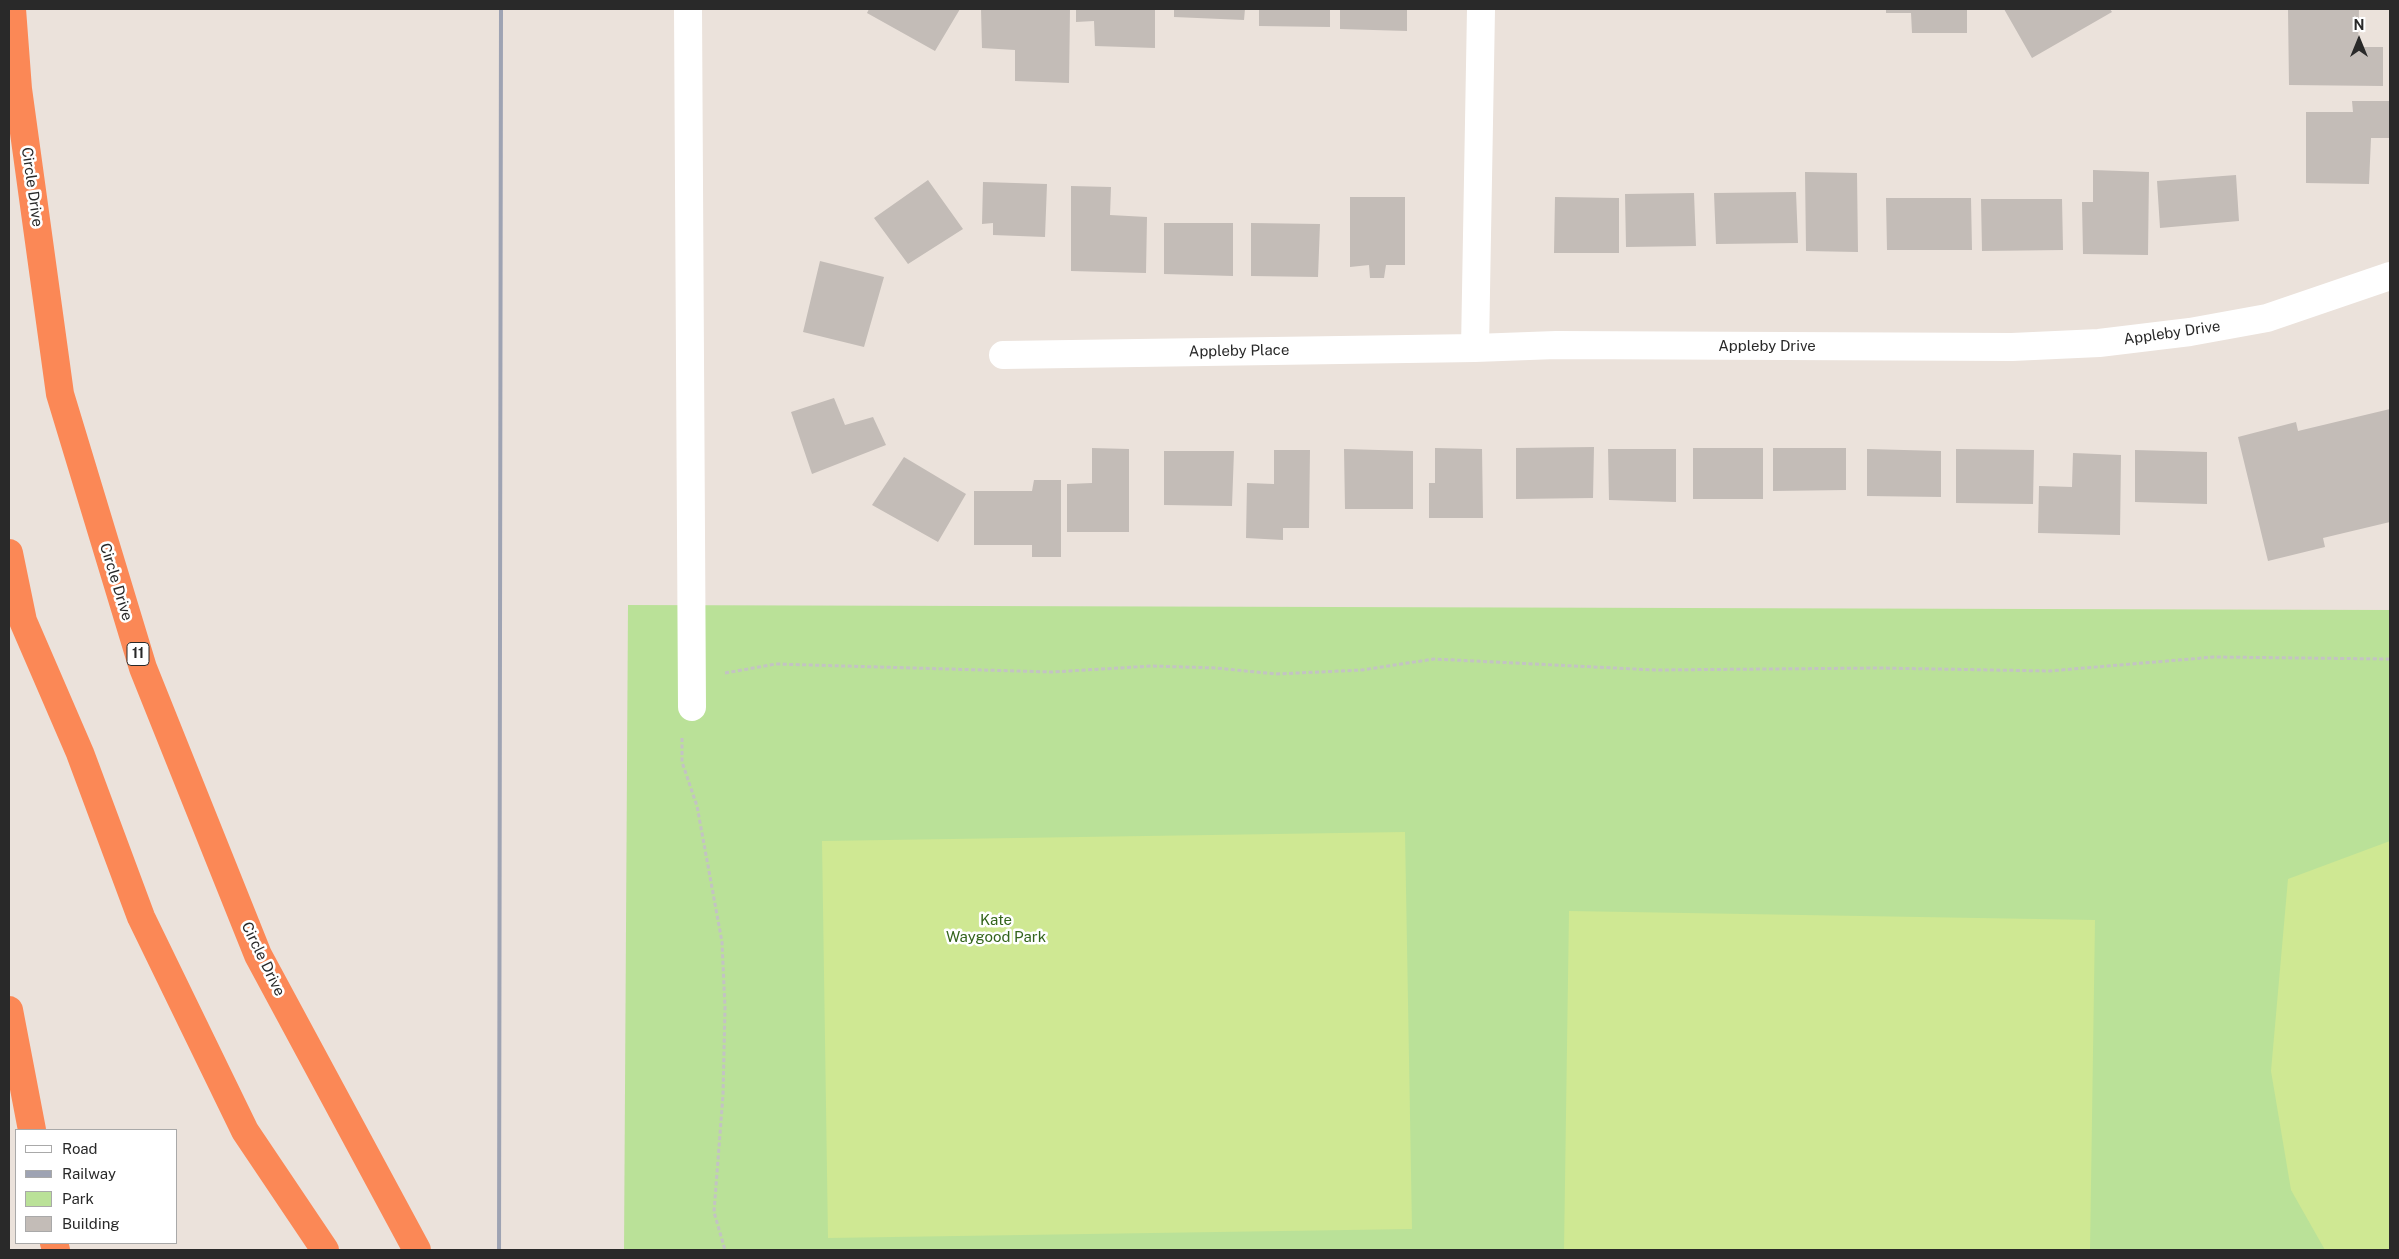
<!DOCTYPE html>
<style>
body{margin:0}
#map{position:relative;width:2399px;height:1259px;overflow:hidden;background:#ebe2db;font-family:"Public Sans",sans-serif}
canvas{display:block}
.frame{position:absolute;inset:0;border:10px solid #292929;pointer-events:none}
.legend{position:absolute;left:15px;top:1129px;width:162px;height:115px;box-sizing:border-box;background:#fff;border:1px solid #a9a9a9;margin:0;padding:6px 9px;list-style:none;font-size:15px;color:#292929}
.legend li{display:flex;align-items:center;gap:10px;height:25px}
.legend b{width:25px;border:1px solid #a9a9a9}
.north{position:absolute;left:2334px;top:15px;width:50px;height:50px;-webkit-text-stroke:4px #fff;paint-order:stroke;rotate:0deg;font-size:14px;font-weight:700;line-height:20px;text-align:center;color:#292929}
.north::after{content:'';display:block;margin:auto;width:18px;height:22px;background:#292929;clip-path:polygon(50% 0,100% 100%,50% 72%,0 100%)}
</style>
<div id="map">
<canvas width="2399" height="1259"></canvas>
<div class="frame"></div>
<ul class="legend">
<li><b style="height:6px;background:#fff"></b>Road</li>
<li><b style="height:6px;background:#9ea3b3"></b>Railway</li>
<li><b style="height:14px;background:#bae198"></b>Park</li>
<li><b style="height:14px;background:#c3bcb7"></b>Building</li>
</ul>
<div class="north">N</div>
</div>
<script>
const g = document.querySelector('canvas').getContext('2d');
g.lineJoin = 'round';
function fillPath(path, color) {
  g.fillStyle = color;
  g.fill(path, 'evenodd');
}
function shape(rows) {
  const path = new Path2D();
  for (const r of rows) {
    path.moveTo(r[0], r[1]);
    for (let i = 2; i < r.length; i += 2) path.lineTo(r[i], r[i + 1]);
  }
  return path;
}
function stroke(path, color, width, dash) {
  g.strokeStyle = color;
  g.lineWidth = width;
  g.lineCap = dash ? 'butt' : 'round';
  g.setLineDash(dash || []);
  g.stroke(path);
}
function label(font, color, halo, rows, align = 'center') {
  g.font = font + ' "Public Sans",sans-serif';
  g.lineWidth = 5;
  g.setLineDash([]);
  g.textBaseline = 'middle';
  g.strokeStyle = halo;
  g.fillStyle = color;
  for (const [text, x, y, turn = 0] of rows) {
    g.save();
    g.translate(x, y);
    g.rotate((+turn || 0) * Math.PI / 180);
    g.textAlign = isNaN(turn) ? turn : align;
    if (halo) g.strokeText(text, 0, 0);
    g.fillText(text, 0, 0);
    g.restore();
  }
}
const green = shape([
 [628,605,2390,610,2390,1250,624,1250]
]);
const pitch = shape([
 [1405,832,1412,1229,828,1238,822,841],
 [2390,841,2390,1250,2325,1250,2291,1190,2271,1071,2288,879],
 [1569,911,2095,920,2090,1250,1564,1250]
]);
const building = shape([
 [869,9,960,9,935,51,867,13],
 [981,9,1070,9,1069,83,1015,81,1015,50,982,48],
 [1076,9,1155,9,1155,48,1095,46,1094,21,1076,22],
 [1174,9,1245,9,1244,20,1174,17],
 [1259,9,1330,9,1330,27,1259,26],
 [1340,9,1407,9,1407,31,1340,29],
 [1886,9,1967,9,1967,33,1912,33,1911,13,1886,13],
 [2004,9,2110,9,2112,12,2032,58],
 [2288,9,2359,9,2358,47,2383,47,2383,86,2289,85],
 [2352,101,2390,101,2390,138,2371,138,2369,184,2306,183,2306,112,2353,112],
 [2093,170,2149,172,2148,255,2083,254,2082,202,2093,202],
 [1805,172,1857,173,1858,252,1806,251],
 [2236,175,2239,221,2160,228,2157,181],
 [928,180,963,229,908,264,874,218],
 [983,182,1047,184,1045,237,993,235,993,223,982,224],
 [1071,186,1111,187,1110,215,1147,217,1146,273,1071,271],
 [1796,192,1798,243,1716,244,1714,193],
 [1694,193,1696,246,1626,247,1625,194],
 [1350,197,1405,197,1405,265,1386,265,1384,278,1370,278,1369,265,1350,267],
 [1555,197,1619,198,1619,253,1554,253],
 [1886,198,1971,198,1972,250,1887,250],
 [1981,199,2062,199,2063,250,1982,251],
 [1164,223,1233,223,1233,276,1164,274],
 [1251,223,1320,224,1318,277,1251,276],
 [820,261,884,277,864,347,803,332],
 [834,398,845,425,873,417,886,445,812,474,791,412],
 [2390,409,2390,522,2323,538,2325,547,2268,561,2238,437,2296,422,2298,431],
 [1594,447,1593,498,1516,499,1516,448],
 [1092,448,1129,449,1129,532,1067,532,1067,484,1092,483],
 [1435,448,1482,449,1483,518,1429,518,1429,483,1435,483],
 [1693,448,1763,448,1763,499,1693,499],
 [1773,448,1846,448,1846,490,1773,491],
 [1344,449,1413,451,1413,509,1345,509],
 [1608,449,1676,449,1676,502,1609,500],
 [1867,449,1941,451,1941,497,1867,496],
 [1956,449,2034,450,2033,504,1956,503],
 [1274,450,1310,450,1309,528,1283,528,1283,540,1246,538,1247,483,1274,484],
 [2135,450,2207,452,2207,504,2135,502],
 [1164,451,1234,451,1232,506,1164,505],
 [2073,453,2121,455,2120,535,2038,533,2039,486,2072,487],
 [904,457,966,494,938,542,872,505],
 [1034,480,1061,480,1061,557,1032,557,1032,545,974,545,974,491,1032,491]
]);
const path = shape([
 [725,673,776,664,1052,672,1152,666,1216,668,1276,674,1362,670,1434,659,1655,670,1880,668,2049,671,2214,657,2390,659],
 [682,738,682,762,697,806,722,942,725,1008,723,1095,714,1212,725,1250]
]);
const minor = shape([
 [688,9,692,707],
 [1481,9,1475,348,1556,345,2012,347,2099,343,2190,332,2267,318,2390,276],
 [1003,355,1475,348]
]);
const highway = shape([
 [12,9,18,89,60,394,143,668,258,955,417,1250],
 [9,553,23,621,80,753,141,917,245,1131,325,1250],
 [9,1010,32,1130],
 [54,1243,56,1250]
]);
const rail = shape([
 [499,1250,501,9]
]);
const shields = [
 [138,654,22]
];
const shieldNames = [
 ["11",138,654]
];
const streetNames = [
 ["Circle Drive",32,187,82],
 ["Appleby Drive",2172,333,-8],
 ["Appleby Drive",1767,346],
 ["Appleby Place",1239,351,-1],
 ["Circle Drive",116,582,73],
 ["Circle Drive",263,959,64]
];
const parkNames = [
 ["Kate",996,920],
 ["Waygood Park",996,937]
];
fillPath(green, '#bae198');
fillPath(pitch, '#cfe893');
fillPath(building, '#c3bcb7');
stroke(path, '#c3c3c3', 3, [4, 2.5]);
stroke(minor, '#fff', 28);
stroke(highway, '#fb8856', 28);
stroke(rail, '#9ea3b3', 4);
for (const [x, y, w] of shields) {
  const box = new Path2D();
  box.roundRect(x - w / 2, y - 11.5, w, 23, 4);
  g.fillStyle = '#fff';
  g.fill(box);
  stroke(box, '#292929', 1);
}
label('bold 14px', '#292929', null, shieldNames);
label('15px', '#292929', '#fff', streetNames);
label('15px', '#33641b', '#fff', parkNames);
</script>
